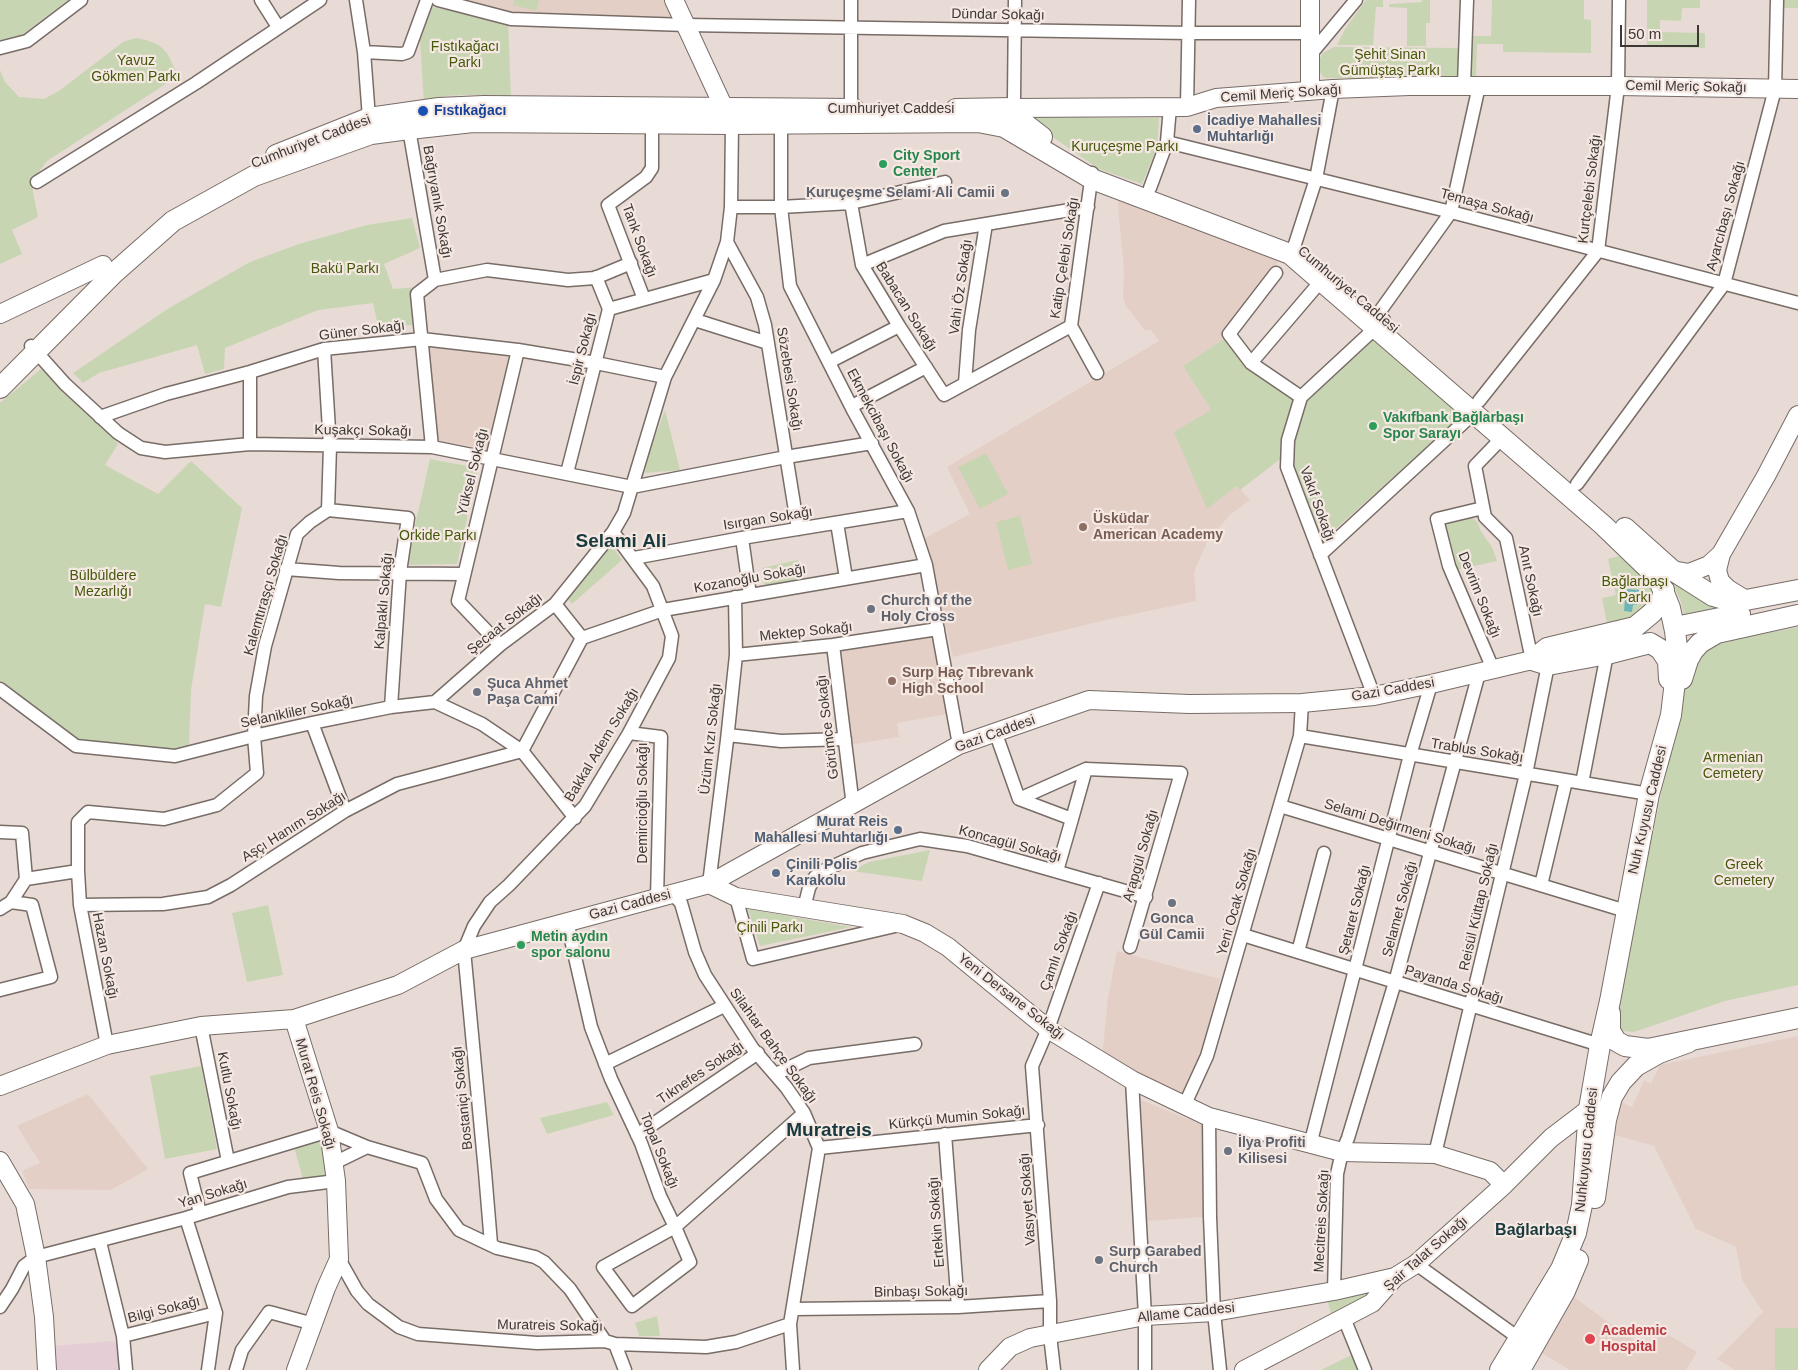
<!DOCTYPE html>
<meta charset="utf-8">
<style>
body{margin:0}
#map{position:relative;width:1798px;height:1370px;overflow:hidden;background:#e8dbd5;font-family:Arial,sans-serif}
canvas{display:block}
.scale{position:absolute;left:1620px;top:25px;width:79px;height:22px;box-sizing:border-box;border:2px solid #3d3836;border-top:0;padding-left:6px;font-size:15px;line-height:18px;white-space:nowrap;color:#3d3836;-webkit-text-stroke:4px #f5e8e2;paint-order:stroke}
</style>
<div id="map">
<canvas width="1798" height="1370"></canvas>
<div class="scale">50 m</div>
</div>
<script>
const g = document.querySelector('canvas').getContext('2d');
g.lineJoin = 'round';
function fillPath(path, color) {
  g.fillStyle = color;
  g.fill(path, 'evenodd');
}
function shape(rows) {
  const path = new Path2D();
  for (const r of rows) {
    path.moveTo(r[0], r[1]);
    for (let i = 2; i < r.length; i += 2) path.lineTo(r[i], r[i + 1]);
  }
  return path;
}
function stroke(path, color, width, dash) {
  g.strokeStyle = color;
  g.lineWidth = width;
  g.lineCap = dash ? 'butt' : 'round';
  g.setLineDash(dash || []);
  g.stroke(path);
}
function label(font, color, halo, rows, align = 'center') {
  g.font = font + ' Arial,sans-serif';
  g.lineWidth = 4.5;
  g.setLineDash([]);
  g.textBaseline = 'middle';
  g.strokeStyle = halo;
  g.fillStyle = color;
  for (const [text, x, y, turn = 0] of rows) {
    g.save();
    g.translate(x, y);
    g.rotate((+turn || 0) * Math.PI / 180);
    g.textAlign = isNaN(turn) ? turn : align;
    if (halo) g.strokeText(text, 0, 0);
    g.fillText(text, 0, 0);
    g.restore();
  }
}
const commercial = shape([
 [114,1341,117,1345,119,1370,54,1370,52,1346]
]);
const built = shape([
 [445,0,667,0,676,21,514,17],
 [1117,195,1280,259,1225,334,1227,337,1183,366,1211,410,1208,508,1237,486,1250,500,1231,514,1208,540,1194,572,1196,601,1110,619,953,657,936,584,923,539,970,514,947,467,1159,341,1151,330,1145,330,1126,306,1123,297,1124,270],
 [428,347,510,356,489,449,437,441],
 [934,632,948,714,897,723,899,737,849,745,837,648],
 [1117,951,1220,979,1204,1056,1184,1099,1102,1058,1108,998],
 [1798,1036,1798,1370,1735,1370,1717,1359,1763,1312,1742,1280,1736,1247,1696,1229,1654,1146,1615,1135,1621,1102,1632,1107,1644,1081,1651,1083,1660,1065],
 [88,1094,148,1169,111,1190,29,1189,22,1171,40,1163,17,1126],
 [1141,1100,1205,1126,1204,1217,1146,1221],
 [1574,1297,1642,1347,1662,1331,1697,1352,1686,1370,1570,1370,1540,1352]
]);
const green = shape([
 [0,0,68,0,19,37,0,40],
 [514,0,539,0,536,11,513,5],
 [1366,0,1383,0,1383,7,1376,7,1373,45,1337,45,1345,29],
 [1422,0,1430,0,1430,23,1426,23,1426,46,1407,46,1407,8,1389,7,1389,4,1422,2],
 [1492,0,1584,0,1584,19,1591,20,1591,53,1503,52,1503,44,1477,44,1476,77,1469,77,1469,36,1491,36],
 [1647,0,1700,0,1700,8,1682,8,1681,21,1660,20,1660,32,1705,33,1705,48,1647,47],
 [1783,0,1798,0,1798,8,1783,8],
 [427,6,508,22,511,97,486,95,461,95,445,96,435,101,424,103,420,40],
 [136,38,146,40,159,45,167,53,176,71,175,78,47,161,31,182,38,217,12,230,22,254,0,264,0,70,5,82,19,97,44,99,59,91,123,42],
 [1334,47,1461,48,1461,76,1456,79,1327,78,1323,77,1320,72,1319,60,1323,53],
 [1031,117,1159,118,1157,147,1142,184,1099,169,1031,122],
 [412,218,420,248,384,264,393,289,418,287,417,325,378,326,373,303,318,310,225,348,224,369,205,374,197,345,99,373,83,383,73,373,169,308,250,262,299,244,367,225],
 [1376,334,1466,412,1323,540,1292,466,1292,440,1304,402],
 [1227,337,1298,398,1283,457,1240,490,1237,486,1207,509,1174,432,1211,410,1183,366],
 [47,364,118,444,105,465,158,494,191,461,242,508,221,607,205,604,191,690,189,746,175,749,78,742,0,686,0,403],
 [665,410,680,470,645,473,648,456],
 [986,453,1008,494,980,509,958,467],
 [430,459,478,468,457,564,406,565],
 [1020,516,1032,564,1008,570,996,522],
 [1471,516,1478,523,1480,530,1492,547,1497,561,1456,570,1446,526,1449,522],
 [609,542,622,560,572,604,565,596],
 [1626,554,1653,577,1657,598,1639,619,1608,628,1602,598,1616,595,1608,559],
 [798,560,802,580,765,587,762,568],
 [1671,580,1684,591,1703,601,1730,609,1686,623,1681,602],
 [1798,627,1798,985,1725,1001,1634,1032,1622,1031,1615,1026,1639,900,1681,698,1689,668,1709,647,1737,639],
 [930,850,922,881,852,871,869,862],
 [268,905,283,975,247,982,232,913],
 [748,909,851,927,760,946],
 [201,1066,217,1149,165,1159,150,1076],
 [607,1102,614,1115,547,1134,540,1118],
 [317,1140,322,1143,327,1174,303,1179,294,1147],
 [1387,1281,1333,1321,1326,1296],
 [657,1316,660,1336,639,1336,635,1323],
 [1775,1328,1798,1328,1798,1370,1775,1370],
 [1356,1353,1361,1370,1321,1370]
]);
const water = shape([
 [1626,589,1639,590,1637,605,1633,605,1632,612,1624,611]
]);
const street = shape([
 [261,0,278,27],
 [356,0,364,52,369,118],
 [438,0,511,19,686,25,1189,33,1309,33],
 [0,48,27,41,81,0],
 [364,52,402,54,408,52,427,0],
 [1311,54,1356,0],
 [1464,85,1467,0],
 [1014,99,1015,0],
 [1187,107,1189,0],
 [851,109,851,0],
 [781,123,781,207,790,286,854,412,908,511,926,565,959,745],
 [409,129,435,280],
 [1167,142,1451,212,1798,303],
 [37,182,196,83,320,0],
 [1150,188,1167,142,1170,107],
 [851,203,862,265,899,326,944,395,1071,326,1092,173],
 [731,207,781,207,851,203,945,182],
 [727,242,757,297,765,325,798,529],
 [1290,254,1295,244,1316,179,1333,89],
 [862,265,944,231,1088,207],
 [1276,273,1229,334,1251,363,1301,397],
 [596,277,609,309],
 [644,299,608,205,646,177,652,168,652,123],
 [1378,314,1451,212,1479,86],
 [695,320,768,343],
 [1071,326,1097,373],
 [31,346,65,384,118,433,141,448,165,452,250,444,432,447,632,487,786,457,872,443],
 [829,362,899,326],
 [1251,363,1321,281],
 [965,383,969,330,986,224],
 [1479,401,1598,251,1618,86,1619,0],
 [852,406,926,367],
 [100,417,166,394,250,372,324,349,422,339,518,350,596,363,665,377],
 [1502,438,1475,466,1485,517,1506,538,1532,660],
 [250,444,250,372],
 [432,447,417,294,435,280,487,270,568,280,595,278,631,263],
 [567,473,609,309,714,280],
 [1577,484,1724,284,1775,89,1777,0],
 [1483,508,1437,519,1449,566,1493,669],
 [328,510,408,518,400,572,391,707],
 [837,523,846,578],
 [742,538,750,595],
 [1320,555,1474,413],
 [634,558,742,538,908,511],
 [286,569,339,573,464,574],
 [582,638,663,610,926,565],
 [500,645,458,601,518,350],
 [833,645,853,806],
 [736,655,833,645,938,629],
 [0,689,76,746,175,756,254,736,312,723,391,707,435,702,482,724,522,751,575,818],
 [1374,696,1287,467,1288,440,1301,397,1384,320],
 [435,702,500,645,555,604,613,532,624,513,665,377,714,280,727,242,731,207,732,124,729,119],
 [312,723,345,811],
 [629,733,661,737,657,898],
 [996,734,1019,799,1072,819,1057,871],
 [728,735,781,741,845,739],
 [1300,736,1649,794],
 [1582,783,1607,654],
 [1019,799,1086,769,1181,773,1130,947],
 [1280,806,1626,911],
 [1072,819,1086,769],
 [0,832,22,833,26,879,11,902,0,909],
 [26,879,78,871],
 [709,884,727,740,736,655,735,597],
 [1541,885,1566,781],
 [673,894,681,903,695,952,705,975,753,1049,786,1087,804,1113,819,1148,790,1324,793,1370],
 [736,897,753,959,895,926],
 [80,905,163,904,208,897,231,885,345,811,397,784,522,751,582,638,555,604],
 [804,908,809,888,815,877,825,870,862,853,920,839,967,846,1146,897],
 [567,922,591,1027,611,1079,641,1143,660,1196,675,1227,690,1262,632,1306,603,1267,675,1227,804,1113],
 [1243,935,1600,1045],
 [1298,952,1324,853],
 [0,990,51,977,32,905,11,902],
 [201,1026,228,1161],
 [107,1045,80,905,78,871,78,822,88,812,164,819,217,805,257,773,254,736,256,696,265,646,297,534,310,522,328,510,330,446,324,349],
 [605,1064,724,1006],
 [776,1074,809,1058,915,1044],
 [1132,1080,1145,1316,1145,1370],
 [1185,1104,1207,1056,1300,736,1302,703],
 [1209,1117,1210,1217,1214,1312,1220,1370],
 [945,1134,958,1307],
 [637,1135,758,1053],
 [1310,1145,1410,755,1431,684],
 [819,1148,1038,1125],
 [1435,1154,1526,774,1548,665],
 [334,1163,367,1147],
 [200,1213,190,1173,329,1131,367,1147,422,1163,436,1199,459,1230,497,1248,535,1257,544,1262,570,1289,605,1341],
 [186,1218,216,1313,208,1370],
 [100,1242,123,1336],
 [491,1244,485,1172,464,950,474,926,490,902,509,885,585,806,629,733,669,658,672,636,653,586,613,532],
 [339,1259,357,1291,368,1304,399,1327,418,1334,537,1343,605,1341,615,1344,706,1347,736,1342,790,1324],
 [1416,1264,1520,1339],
 [1334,1291,1337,1174,1342,1152,1348,1138,1395,982,1479,673],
 [0,1307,12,1289,24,1266,36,1257,186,1218,288,1187,336,1181],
 [793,1309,958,1307,1050,1301],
 [1344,1318,1365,1370],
 [615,1344,625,1370],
 [126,1370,123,1336,216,1313],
 [236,1370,242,1350,269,1312,314,1324],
 [1054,1370,1050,1335,1050,1301,1032,1066,1048,1029,1099,883]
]);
const secondary = shape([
 [674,0,724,108],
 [1310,91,1310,0],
 [1001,113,1013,108,1187,107,1216,98,1333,89,1409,86,1618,86,1798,89],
 [0,314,103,265],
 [1672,570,1689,573,1709,565,1721,554],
 [1746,600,1728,589,1720,581,1717,570,1721,554,1766,476,1798,415],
 [709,884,736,897,903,924,925,933,948,947,1048,1029,1132,1080,1209,1117,1342,1152,1435,1154,1490,1171,1504,1185],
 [294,1019,329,1131,336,1181,339,1259,326,1288,296,1370],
 [0,1086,107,1045,201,1026,294,1019,398,985,464,950,709,884,959,745,1089,700,1189,704,1302,703,1374,696,1431,684,1532,660],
 [0,1161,25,1204,36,1257,44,1317,47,1370],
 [988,1370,1010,1347,1030,1338,1145,1316,1214,1312,1334,1291,1395,1277],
 [1244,1370,1372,1303,1395,1277,1416,1264,1504,1185,1551,1138,1589,1109]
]);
const primary = shape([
 [956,109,1013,108,1020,120,1042,137],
 [276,155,369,118,439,108,484,106,854,109],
 [0,388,113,274,173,221,254,176,371,134,409,129,473,122,732,124,978,122,1004,127,1092,179,1290,254,1603,525,1658,578,1670,608,1675,631,1678,656,1671,715,1649,794,1610,1001,1600,1045,1589,1109,1582,1205,1576,1233,1561,1269,1500,1370],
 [1625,528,1672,570,1713,596,1727,600,1746,600,1798,590],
 [1680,626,1740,614],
 [1532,660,1548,665,1607,654,1650,643,1660,649,1668,661,1669,679],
 [1532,660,1547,648,1635,627,1652,613,1661,602,1664,590],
 [1682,679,1688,660,1693,651,1700,643,1717,633,1798,615],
 [1610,1013,1610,1031,1616,1041,1625,1046,1648,1049,1798,1018],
 [1595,1198,1606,1120,1612,1097,1621,1082,1636,1066,1659,1053,1689,1042],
 [1520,1370,1565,1291,1578,1260]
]);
const markers = [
 [423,111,6,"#1a4fb4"],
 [1197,129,5,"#5c6f8a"],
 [883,164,5,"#2e9e5b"],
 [1005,193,5,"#6b7280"],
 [1373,426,5,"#2e9e5b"],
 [1083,527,5,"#8d6e63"],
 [871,609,5,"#6b7280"],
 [892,681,5,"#8d6e63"],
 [477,692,5,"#6b7280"],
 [898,830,5,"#5c6f8a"],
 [776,873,5,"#5c6f8a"],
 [1172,903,5,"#6b7280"],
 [521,945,5,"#2e9e5b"],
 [1228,1151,5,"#6b7280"],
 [1099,1260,5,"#6b7280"],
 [1590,1339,6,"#e0444e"]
];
const streetNames = [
 ["Dündar Sokağı",998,15,1],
 ["Cemil Meriç Sokağı",1686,87,1],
 ["Cemil Meriç Sokağı",1281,94,-4],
 ["Cumhuriyet Caddesi",891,109],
 ["Cumhuriyet Caddesi",311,142,-21],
 ["Kurtçelebi Sokağı",1590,189,-83],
 ["Bağrıyanık Sokağı",437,202,80],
 ["Temaşa Sokağı",1487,206,15],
 ["Ayarcıbaşı Sokağı",1726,216,-75],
 ["Tank Sokağı",639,241,70],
 ["Katip Çelebi Sokağı",1065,258,-81],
 ["Vahi Öz Sokağı",961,287,-82],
 ["Cumhuriyet Caddesi",1348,290,40],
 ["Babacan Sokağı",906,307,58],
 ["Güner Sokağı",362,331,-7],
 ["İspir Sokağı",583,349,-76],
 ["Sözebesi Sokağı",789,379,81],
 ["Ekmekcibaşı Sokağı",880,426,62],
 ["Kuşakçı Sokağı",363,431,1],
 ["Yüksel Sokağı",473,472,-76],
 ["Vakıf Sokağı",1317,504,70],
 ["Isırgan Sokağı",768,519,-9],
 ["Kozanoğlu Sokağı",750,579,-10],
 ["Anıt Sokağı",1530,581,78],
 ["Kalemtıraşçı Sokağı",266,595,-74],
 ["Devrim Sokağı",1479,595,68],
 ["Kalpaklı Sokağı",384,601,-85],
 ["Şecaat Sokağı",505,624,-38],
 ["Mektep Sokağı",806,632,-6],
 ["Gazi Caddesi",1393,690,-10],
 ["Selanikliler Sokağı",297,712,-12],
 ["Görümce Sokağı",828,727,-97],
 ["Gazi Caddesi",995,734,-20],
 ["Üzüm Kızı Sokağı",711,739,-84],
 ["Bakkal Adem Sokağı",602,745,-59],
 ["Trablus Sokağı",1477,751,9],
 ["Demircioğlu Sokağı",643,803,-90],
 ["Nuh Kuyusu Caddesi",1648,810,-77],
 ["Aşçı Hanım Sokağı",294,827,-32],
 ["Selami Değirmeni Sokağı",1400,827,17],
 ["Koncagül Sokağı",1010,844,15],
 ["Arapgül Sokağı",1141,856,-74],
 ["Yeni Ocak Sokağı",1237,902,-74],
 ["Gazi Caddesi",630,905,-15],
 ["Reisül Küttap Sokağı",1479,907,-77],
 ["Selamet Sokağı",1400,909,-75],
 ["Şetaret Sokağı",1355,910,-76],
 ["Çamlı Sokağı",1059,951,-70],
 ["Hazan Sokağı",105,956,79],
 ["Payanda Sokağı",1454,985,17],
 ["Yeni Dersane Sokağı",1011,997,38],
 ["Silahtar Bahçe Sokağı",773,1046,54],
 ["Tıknefes Sokağı",701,1073,-34],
 ["Kutlu Sokağı",229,1091,79],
 ["Murat Reis Sokağı",315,1094,74],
 ["Bostaniçi Sokağı",463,1098,-96],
 ["Kürkçü Mumin Sokağı",957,1118,-6],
 ["Nuhkuyusu Caddesi",1587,1150,-84],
 ["Topal Sokağı",659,1151,68],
 ["Yan Sokağı",213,1194,-17],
 ["Vasıyet Sokağı",1028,1199,-94],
 ["Mecitreis Sokağı",1322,1221,-87],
 ["Ertekin Sokağı",937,1222,-94],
 ["Şair Talat Sokağı",1426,1254,-41],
 ["Binbaşı Sokağı",921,1292,-1],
 ["Bilgi Sokağı",164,1310,-14],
 ["Allame Caddesi",1186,1313,-6],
 ["Muratreis Sokağı",550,1326,1]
];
const parkNames = [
 ["Fıstıkağacı",465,47],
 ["Parkı",465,63],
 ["Şehit Sinan",1390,55],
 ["Gümüştaş Parkı",1390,71],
 ["Yavuz",136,61],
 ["Gökmen Parkı",136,77],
 ["Kuruçeşme Parkı",1125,147],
 ["Bakü Parkı",345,269],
 ["Orkide Parkı",438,536],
 ["Bülbüldere",103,576],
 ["Mezarlığı",103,592],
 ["Bağlarbaşı",1635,582],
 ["Parkı",1635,598],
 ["Armenian",1733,758],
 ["Cemetery",1733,774],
 ["Greek",1744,865],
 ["Cemetery",1744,881],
 ["Çinili Parkı",770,928]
];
const transitNames = [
 ["Fıstıkağacı",434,111]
];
const serviceNames = [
 ["İcadiye Mahallesi",1207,121],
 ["Muhtarlığı",1207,137],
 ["Murat Reis",888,822,"right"],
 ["Mahallesi Muhtarlığı",888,838,"right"],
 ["Çinili Polis",786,865],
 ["Karakolu",786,881]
];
const leisureNames = [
 ["City Sport",893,156],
 ["Center",893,172],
 ["Vakıfbank Bağlarbaşı",1383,418],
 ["Spor Sarayı",1383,434],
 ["Metin aydın",531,937],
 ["spor salonu",531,953]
];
const worshipNames = [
 ["Kuruçeşme Selami Ali Camii",995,193,"right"],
 ["Church of the",881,601],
 ["Holy Cross",881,617],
 ["Şuca Ahmet",487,684],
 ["Paşa Cami",487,700],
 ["Gonca",1172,919,"center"],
 ["Gül Camii",1172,935,"center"],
 ["İlya Profiti",1238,1143],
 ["Kilisesi",1238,1159],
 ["Surp Garabed",1109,1252],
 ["Church",1109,1268]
];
const educationNames = [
 ["Üsküdar",1093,519],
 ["American Academy",1093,535],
 ["Surp Haç Tıbrevank",902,673],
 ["High School",902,689]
];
const healthNames = [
 ["Academic",1601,1331],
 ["Hospital",1601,1347]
];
const quarterNames = [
 ["Bağlarbaşı",1536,1231]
];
const districtNames = [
 ["Selami Ali",621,542],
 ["Muratreis",829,1131]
];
fillPath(commercial, '#e5cdd6');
fillPath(built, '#e4cfc6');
fillPath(green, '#c8d5b3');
fillPath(water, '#6db4ba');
stroke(street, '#786c67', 15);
stroke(secondary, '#786c67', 20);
stroke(primary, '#786c67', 22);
stroke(street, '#fff', 12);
stroke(secondary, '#fff', 18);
stroke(primary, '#fff', 20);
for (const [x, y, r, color] of markers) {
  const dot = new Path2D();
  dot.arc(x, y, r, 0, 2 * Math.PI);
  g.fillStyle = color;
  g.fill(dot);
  stroke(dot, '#f5e8e2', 2);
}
label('14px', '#3d3836', '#f5e8e2', streetNames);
label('14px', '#45590a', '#f5e8e2', parkNames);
label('bold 14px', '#164399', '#f5e8e2', transitNames, 'left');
label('bold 14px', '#4e5e75', '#f5e8e2', serviceNames, 'left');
label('bold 14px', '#27864d', '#f5e8e2', leisureNames, 'left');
label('bold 14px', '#5b616d', '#f5e8e2', worshipNames, 'left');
label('bold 14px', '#785e54', '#f5e8e2', educationNames, 'left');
label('bold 14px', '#be3a42', '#f5e8e2', healthNames, 'left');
label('bold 16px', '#183a3e', '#f5e8e2', quarterNames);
label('bold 19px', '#183a3e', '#f5e8e2', districtNames);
</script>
